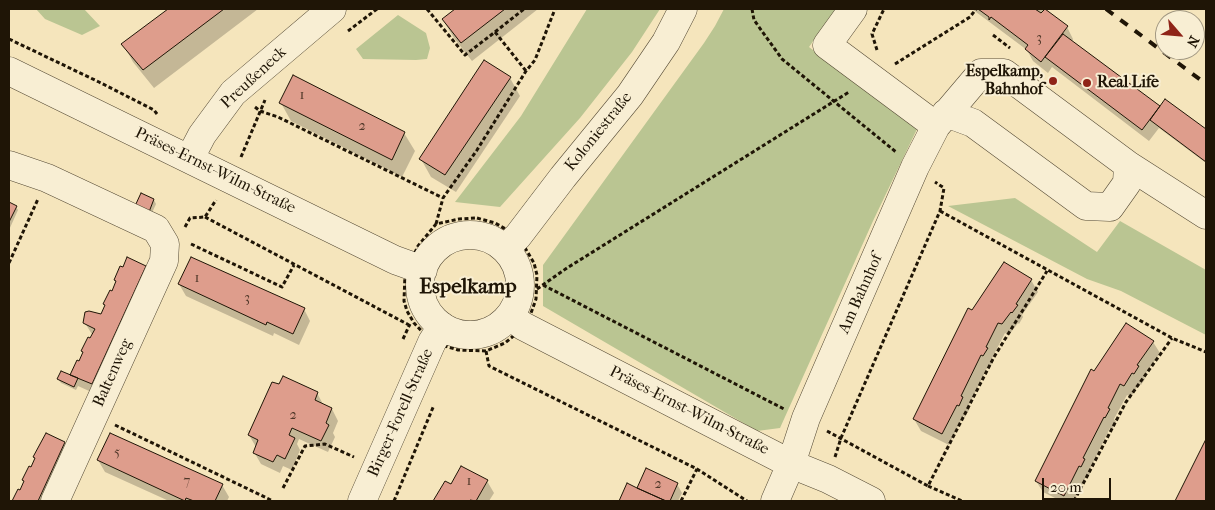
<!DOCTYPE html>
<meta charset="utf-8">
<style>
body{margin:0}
#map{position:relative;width:1215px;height:510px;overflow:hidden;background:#f5e5bc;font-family:"IM FELL French Canon",serif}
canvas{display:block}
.frame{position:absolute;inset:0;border:10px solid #1f1506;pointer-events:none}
.north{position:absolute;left:1155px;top:10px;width:50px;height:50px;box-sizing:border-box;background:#f8eed3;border:1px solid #a19781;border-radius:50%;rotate:117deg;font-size:14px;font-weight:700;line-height:20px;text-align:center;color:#1f1506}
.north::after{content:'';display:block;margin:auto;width:18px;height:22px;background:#8f2418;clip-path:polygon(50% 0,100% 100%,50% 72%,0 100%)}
.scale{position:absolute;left:1042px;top:478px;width:69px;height:22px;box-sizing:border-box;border:2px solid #1f1506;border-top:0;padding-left:6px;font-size:15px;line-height:18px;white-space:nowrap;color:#1f1506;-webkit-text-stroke:4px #f8eed3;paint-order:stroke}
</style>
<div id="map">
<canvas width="1215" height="510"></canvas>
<div class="frame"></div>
<div class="north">N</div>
<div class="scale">20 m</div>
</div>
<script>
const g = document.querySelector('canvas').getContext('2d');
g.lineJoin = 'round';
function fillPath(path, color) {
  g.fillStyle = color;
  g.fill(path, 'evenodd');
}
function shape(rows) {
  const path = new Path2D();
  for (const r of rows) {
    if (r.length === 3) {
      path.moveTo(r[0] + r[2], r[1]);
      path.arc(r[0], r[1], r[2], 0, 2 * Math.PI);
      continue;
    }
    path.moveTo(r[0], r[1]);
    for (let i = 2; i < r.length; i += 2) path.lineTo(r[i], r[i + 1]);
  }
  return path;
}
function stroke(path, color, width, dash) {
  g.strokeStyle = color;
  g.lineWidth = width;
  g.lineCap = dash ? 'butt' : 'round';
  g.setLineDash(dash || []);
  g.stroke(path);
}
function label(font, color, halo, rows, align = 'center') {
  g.font = font + ' "IM FELL French Canon",serif';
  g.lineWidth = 4;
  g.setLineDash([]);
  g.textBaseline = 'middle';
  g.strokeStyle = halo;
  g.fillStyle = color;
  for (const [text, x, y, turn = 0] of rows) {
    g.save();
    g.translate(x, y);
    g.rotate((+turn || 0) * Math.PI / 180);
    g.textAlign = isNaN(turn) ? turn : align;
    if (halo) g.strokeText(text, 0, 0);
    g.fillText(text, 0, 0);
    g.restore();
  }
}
const green = shape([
 [36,9,84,9,100,26,82,35,45,19],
 [587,9,660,9,632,52,580,118,500,207,455,202,521,116],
 [724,9,836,9,809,47,917,129,873,221,780,428,757,431,543,306,543,265,704,43,715,26],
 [398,15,426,33,430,48,427,59,416,60,363,59,356,49],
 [1015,198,1097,252,1120,221,1206,270,1206,335,1121,291,1087,279,948,206]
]);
const shadow = shape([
 [171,9,258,9,154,88,133,62,123,44],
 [457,9,538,9,472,61,454,38,443,20],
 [972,9,1048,9,1047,12,1067,27,1073,39,1072,42,1160,108,1166,100,1206,131,1206,163,1159,128,1149,141,1052,67,1048,73,1033,61,1027,50],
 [510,78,520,96,456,192,431,177,421,159],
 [281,103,404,133,415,151,402,177,291,121],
 [154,200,156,204,151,215,138,209],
 [9,203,16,207,18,210,9,230],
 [145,267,152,279,98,395,78,386,76,390,61,383,58,379,73,377,93,336,85,323,102,316,106,307,104,304,113,292,117,283,115,280],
 [1031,280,1038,292,1022,315,1023,317,1019,324,1018,323,1009,335,1005,333,992,358,994,360,990,367,988,366,968,407,969,410,965,417,963,416,949,445,921,431,914,419,973,311],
 [179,284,304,309,310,321,299,345,274,333,273,336,186,296],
 [1153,342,1160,353,1144,376,1145,379,1141,385,1139,384,1131,397,1127,395,1114,419,1116,422,1112,429,1110,428,1090,469,1091,471,1088,478,1086,477,1074,501,1061,501,1043,492,1036,481,1095,373],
 [317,393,324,406,332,409,338,421,333,433,335,437,328,452,299,439,297,444,300,450,292,470,283,466,280,473,261,464,254,452,256,447,249,435],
 [1206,442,1206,501,1176,501],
 [64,443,71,455,50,501,13,501,18,491,20,492,25,483,23,480,32,469,36,459,34,457],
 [98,460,222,485,229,497,227,501,169,501,105,472],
 [487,481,494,493,489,501,434,501,445,482,451,486],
 [628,484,638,489,677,484,682,493,678,501,620,501]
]);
const building = shape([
 [168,9,224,9,143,70,121,44,168,9],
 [455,9,505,9,461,43,442,19,455,9],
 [978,9,1035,9,1041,13,1045,9,1068,26,1041,62,1025,49,1028,45,991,17,989,20,989,17,978,9],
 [1063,34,1160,106,1142,130,1045,57,1063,34],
 [484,60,511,77,445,175,419,159,484,60],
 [293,75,405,132,392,160,279,103,293,75],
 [1165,99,1206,129,1206,162,1150,120,1165,99],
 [141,193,154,199,149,212,135,206,141,193],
 [9,202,17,206,9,222,9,202],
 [127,257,146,266,92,384,70,375,77,360,79,361,83,352,81,351,88,337,90,338,95,329,83,323,85,312,89,311,101,314,105,305,103,304,110,290,112,291,116,281,114,280,120,266,123,267,127,257],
 [191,257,305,308,293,334,267,322,266,325,178,284,191,257],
 [1004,262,1032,279,1016,304,1018,305,1012,313,1011,312,1002,324,998,323,986,347,988,348,983,356,981,355,961,396,963,397,959,406,957,405,942,434,913,419,968,308,972,310,1004,262],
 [1126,323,1154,341,1137,365,1139,366,1134,374,1132,373,1124,386,1120,384,1108,408,1110,409,1105,418,1104,417,1083,458,1085,459,1081,467,1079,466,1064,496,1035,481,1091,369,1094,371,1126,323],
 [61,371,78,378,74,387,57,379,61,371],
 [283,376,318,392,315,400,332,408,326,423,329,425,321,441,292,428,289,435,295,438,285,459,277,455,273,462,253,453,258,440,248,435,272,382,279,384,283,376],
 [46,433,65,442,38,501,12,501,18,489,20,490,24,481,22,480,29,466,31,467,35,458,33,457,46,433],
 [110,433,223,484,215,501,194,501,186,498,185,501,97,460,110,433],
 [1206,439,1206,501,1175,501,1206,439],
 [461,466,488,480,476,501,470,500,470,501,433,501,445,481,451,484,461,466],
 [646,468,678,483,670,501,666,501,637,488,646,468],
 [627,483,637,488,666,501,619,501,627,483]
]);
const path = shape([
 [427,9,465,55,495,32,526,71],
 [752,9,754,20,782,59,896,152],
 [348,31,377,9],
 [495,32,524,9],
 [993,35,1010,48],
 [9,39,99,82,154,110,157,114],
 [877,50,872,34,884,9],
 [895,64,970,17,976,9],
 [255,107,260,111,278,117,443,198],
 [241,157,265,100],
 [940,211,1172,338,1206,352],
 [205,217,409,325],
 [477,218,495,223,518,236,534,263,537,275,536,299,531,313,523,326,517,333,505,343,486,351,458,350,432,342,414,323,407,311,404,301,405,274,418,246,436,224,459,219,477,218],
 [436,224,443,198,477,150,526,71,535,60,555,9],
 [185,227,190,218,205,217,216,200],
 [191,244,282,287,294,265],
 [9,263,38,199],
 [543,285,784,409],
 [537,289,567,268,849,92],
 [403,339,410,324],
 [486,351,489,366,697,469,747,501],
 [115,425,273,501],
 [827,431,928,486,994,357,1047,271],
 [835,457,841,438,940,211,944,188,935,182],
 [928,486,962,501],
 [283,488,305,446,325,444,354,457],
 [394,501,434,405],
 [681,501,697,469],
 [1074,501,1126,402,1172,338]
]);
const minor = shape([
 [853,9,827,45,936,126],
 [9,71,395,260,423,270],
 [946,113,973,123,1086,206,1110,207,1127,183,1128,165],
 [190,158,202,135,233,93,332,9],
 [9,165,47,178,156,229,165,244,164,261,55,501],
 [470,285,50],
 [505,249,518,236,563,177,630,95,666,42,683,9],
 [510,316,523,326,791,464,828,479,871,501],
 [362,501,432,342,442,326],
 [775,501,791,464,806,418,915,167,936,126,981,73,1004,73,1128,165,1206,215]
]);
const rail = shape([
 [1106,9,1206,84]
]);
const markers = [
 [1053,81,5,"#8f2418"],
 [1087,83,5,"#8f2418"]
];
const numberNames = [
 ["3",1039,39],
 ["1",302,96],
 ["2",362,127],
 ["1",197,279],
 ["3",247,299],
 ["2",293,416],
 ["5",117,453],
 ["7",187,482],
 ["1",469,482],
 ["2",658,485]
];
const poiNames = [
 ["Espelkamp,",1043,72],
 ["Bahnhof",1043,90],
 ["Real Life",1097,83,"left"]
];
const streetNames = [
 ["Preußeneck",254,78,-43],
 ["Koloniestraße",599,132,-51],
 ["Präses-Ernst-Wilm-Straße",215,171,26],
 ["Am Bahnhof",861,294,-66],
 ["Baltenweg",113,373,-66],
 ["Präses-Ernst-Wilm-Straße",689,411,27],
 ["Birger-Forell-Straße",401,413,-66]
];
const districtNames = [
 ["Espelkamp",468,288]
];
fillPath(green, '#bac592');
fillPath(shadow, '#0003');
fillPath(building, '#de9d8c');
stroke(building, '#1f1506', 1);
stroke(minor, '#544934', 29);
stroke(path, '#1f1506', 3, [4, 2.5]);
stroke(minor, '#f8eed3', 28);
stroke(rail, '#1f1506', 4, [9, 9]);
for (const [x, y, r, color] of markers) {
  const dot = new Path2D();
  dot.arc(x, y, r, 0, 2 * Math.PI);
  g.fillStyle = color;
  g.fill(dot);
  stroke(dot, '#f8eed3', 2);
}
label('14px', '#4f3728', null, numberNames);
label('bold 16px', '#1f1506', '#f8eed3', poiNames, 'right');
label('16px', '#1f1506', '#f8eed3', streetNames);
label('bold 21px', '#1f1506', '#f8eed3', districtNames);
</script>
